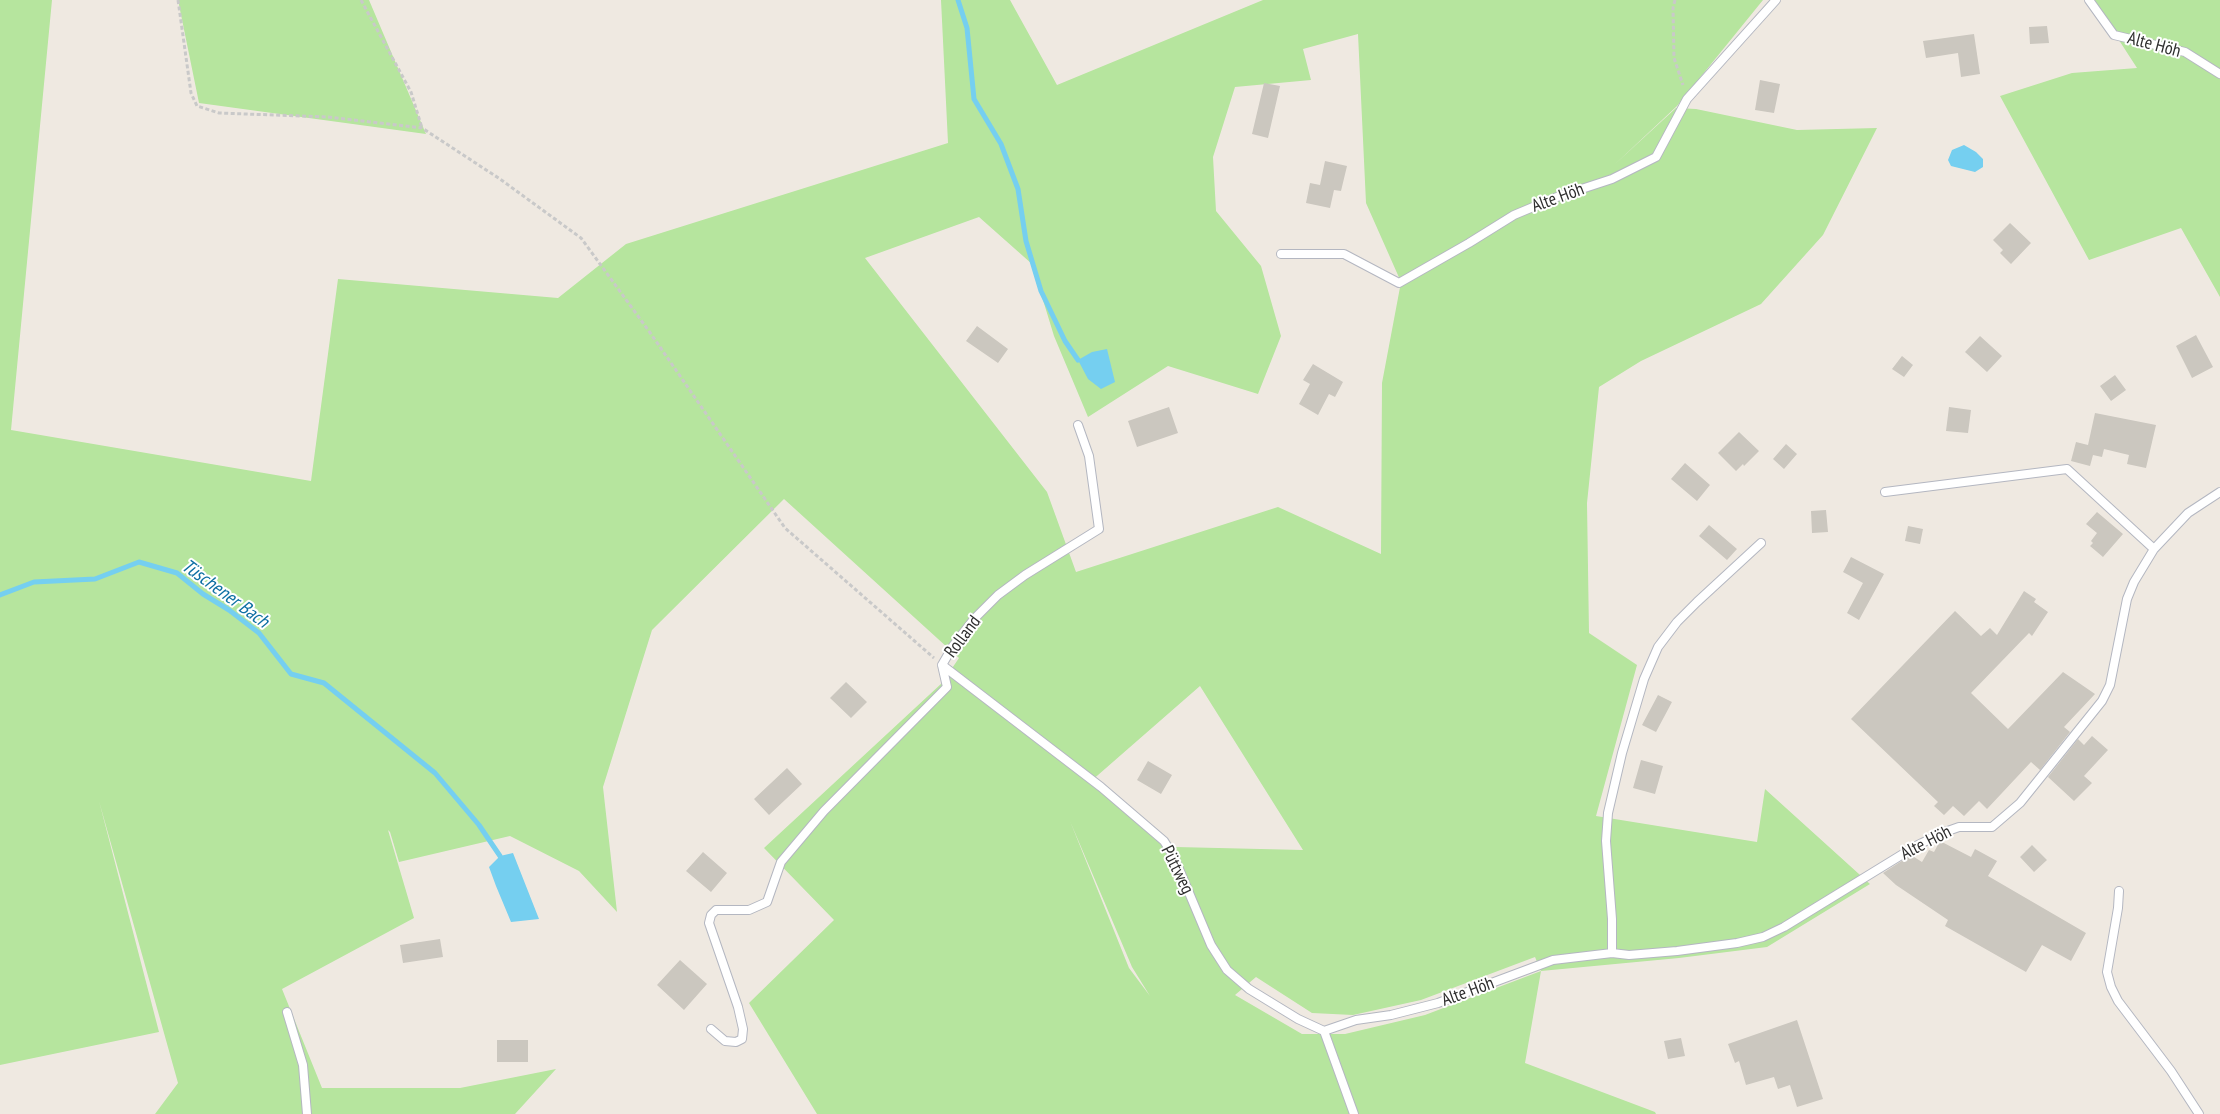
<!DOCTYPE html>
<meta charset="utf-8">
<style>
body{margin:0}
canvas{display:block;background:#efe9e1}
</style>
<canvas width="2220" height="1114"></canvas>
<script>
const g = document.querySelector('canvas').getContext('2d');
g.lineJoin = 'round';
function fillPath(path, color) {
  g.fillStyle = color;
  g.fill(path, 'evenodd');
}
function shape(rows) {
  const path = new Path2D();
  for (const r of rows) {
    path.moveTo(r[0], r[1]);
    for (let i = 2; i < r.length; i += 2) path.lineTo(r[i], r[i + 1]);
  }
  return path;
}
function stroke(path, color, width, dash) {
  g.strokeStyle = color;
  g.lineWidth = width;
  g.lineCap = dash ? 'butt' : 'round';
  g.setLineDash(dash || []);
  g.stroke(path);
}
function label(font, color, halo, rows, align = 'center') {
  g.font = font + ' "PT Sans Narrow",sans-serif';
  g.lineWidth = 4;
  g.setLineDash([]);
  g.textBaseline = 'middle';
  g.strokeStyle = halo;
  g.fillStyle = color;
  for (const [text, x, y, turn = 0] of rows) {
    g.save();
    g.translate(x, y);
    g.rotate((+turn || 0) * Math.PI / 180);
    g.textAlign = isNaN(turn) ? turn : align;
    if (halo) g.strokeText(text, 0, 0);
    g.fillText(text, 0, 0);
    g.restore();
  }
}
const green = shape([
 [0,0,52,0,11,430,311,481,338,279,558,298,626,244,948,143,941,0,1010,0,1057,85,1263,0,1763,0,1677,106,1613,166,1676,108,1696,109,1797,130,1877,128,1823,235,1761,304,1641,361,1599,387,1587,503,1589,633,1637,665,1596,816,1757,842,1765,789,1870,884,1767,947,1679,958,1541,971,1525,1063,1655,1112,1656,1114,817,1114,749,1003,834,920,764,848,942,683,959,658,784,499,652,630,603,787,617,912,579,871,510,836,399,862,390,832,388,830,414,918,282,989,322,1088,460,1088,556,1069,515,1114,155,1114,178,1083,99,801,159,1032,0,1065],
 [1358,34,1366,203,1401,282,1382,383,1381,554,1278,507,1076,572,1047,492,865,258,979,217,1032,264,1054,336,1088,417,1168,366,1258,394,1281,336,1261,266,1216,211,1213,157,1235,87,1311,80,1303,49],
 [1200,686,1303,850,1176,847,1090,782],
 [1070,821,1132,967,1150,996,1129,968],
 [1535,957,1541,971,1425,1015,1345,1034,1302,1034,1235,995,1256,977,1312,1013,1353,1015,1421,1000],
 [178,0,369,0,426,134,199,103],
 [2093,0,2220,0,2220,297,2181,228,2089,260,2000,96,2072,73,2137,68]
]);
const water = shape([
 [1964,145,1976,152,1983,159,1983,167,1975,172,1951,166,1948,160,1952,150],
 [1107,349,1115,382,1101,389,1088,379,1078,360,1092,352],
 [513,853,539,919,511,922,496,886,489,867,500,856]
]);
const stream = shape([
 [958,0,967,28,974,99,1001,144,1018,189,1026,241,1041,291,1065,341,1078,360],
 [0,595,34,582,95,579,139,562,177,573,203,594,229,610,259,633,291,674,324,683,435,773,479,825,500,856]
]);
const building = shape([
 [2047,26,2049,43,2030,44,2029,27],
 [1974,34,1980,74,1961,77,1958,53,1926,58,1923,41],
 [1760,80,1780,84,1774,113,1755,110],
 [1264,83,1280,86,1268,138,1252,134],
 [1325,161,1347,166,1341,191,1334,190,1330,208,1306,203,1310,183,1320,185],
 [2010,223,2031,243,2011,264,2000,253,2003,250,1993,240],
 [977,326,1008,349,998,363,966,341],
 [2196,335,2213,367,2192,378,2176,346],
 [1980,336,2002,356,1987,372,1965,352],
 [1902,356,1913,365,1904,377,1892,369],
 [1313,364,1343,382,1335,397,1329,394,1318,415,1299,404,1310,384,1303,380],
 [2115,375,2126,390,2111,401,2100,386],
 [1169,407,1178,433,1137,447,1128,421],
 [1949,407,1971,410,1968,433,1946,431],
 [2095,413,2156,425,2146,468,2127,464,2129,455,2104,449,2102,457,2093,455,2090,466,2071,461,2076,442,2088,445],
 [1739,432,1759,451,1744,466,1743,464,1736,471,1718,453],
 [1786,444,1797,454,1784,469,1773,459],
 [1685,463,1710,485,1697,501,1671,479],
 [1826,510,1828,532,1812,533,1811,511],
 [2097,512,2123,534,2103,557,2090,546,2093,543,2091,541,2097,533,2086,524],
 [1709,525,1737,549,1727,560,1699,536],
 [1908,526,1923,529,1920,544,1905,541],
 [1851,557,1884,574,1859,620,1847,613,1863,583,1843,572],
 [2024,591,2036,599,2034,602,2048,612,2032,636,2029,633,1971,693,2008,729,2063,672,2095,694,2064,727,2070,732,2040,770,2031,762,1987,809,1979,801,1964,816,1953,806,1944,815,1934,806,1938,802,1851,719,1955,611,1981,636,1990,628,1997,635],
 [846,682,867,702,851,718,830,698],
 [1658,695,1672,702,1656,732,1642,725],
 [2092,736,2108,750,2084,776,2092,783,2074,801,2048,777,2078,739,2084,745],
 [1641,760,1663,766,1655,794,1633,788],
 [1148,761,1172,775,1161,794,1137,780],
 [787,768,802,784,769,815,754,799],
 [1940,841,1971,857,1975,849,1997,861,1988,876,2086,933,2071,961,2042,945,2026,972,1945,926,1948,920,1896,885,1883,873,1911,855,1922,862,1929,850,1934,852],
 [2032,845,2047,860,2034,872,2020,857],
 [703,852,727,873,711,892,686,871],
 [440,939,443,957,403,963,400,945],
 [680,960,707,984,684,1010,657,985],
 [1797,1020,1823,1099,1797,1107,1790,1085,1778,1089,1774,1077,1746,1085,1739,1061,1735,1063,1728,1044],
 [1681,1038,1685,1056,1668,1059,1664,1041],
 [497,1040,528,1040,528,1062,497,1062]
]);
const path = shape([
 [178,0,191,93,197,106,219,113,328,117,422,128,500,179,581,238,651,334,785,528,934,658],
 [361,0,411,92,422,128],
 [1675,0,1673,8,1674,58,1683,85]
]);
const lane = shape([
 [2089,0,2114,35,2185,52,2220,74],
 [1281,254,1344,254,1399,283,1469,243,1514,215,1557,197,1612,179,1656,157,1687,99,1776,0],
 [1885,492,2067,469,2154,549],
 [942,665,1101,787,1164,841,1174,857,1211,945,1227,970,1249,989,1298,1019,1324,1031,1354,1114],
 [2119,891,2118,908,2107,972,2111,987,2118,1001,2171,1071,2199,1114],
 [1612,953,1612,919,1606,841,1608,813,1622,753,1644,679,1658,647,1677,622,1697,602,1761,543],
 [287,1012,303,1065,307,1114],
 [711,1029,725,1041,736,1042,742,1039,743,1029,738,1007,709,923,711,915,716,910,749,910,767,902,781,862,824,811,947,687,942,665,953,646,974,619,998,595,1025,575,1099,529,1089,456,1078,425],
 [1324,1031,1356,1020,1391,1015,1438,1003,1553,960,1612,953,1629,955,1677,951,1737,943,1763,937,1784,927,1916,846,1942,833,1959,827,1992,827,2020,803,2102,701,2110,685,2127,599,2134,582,2154,549,2188,513,2220,492]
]);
const streetNames = [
 ["Alte Höh",2154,45,15],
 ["Alte Höh",1558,198,-20],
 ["Rolland",963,637,-53],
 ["Alte Höh",1926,843,-27],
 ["Püttweg",1177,870,64],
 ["Alte Höh",1468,992,-20]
];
const waterNames = [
 ["Tüschener Bach",225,594,36]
];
fillPath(green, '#b6e59e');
fillPath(water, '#75cff0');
stroke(stream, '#75cff0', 5);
fillPath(building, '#cbc7bf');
stroke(lane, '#b4b7c1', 10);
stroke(path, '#c9c9c9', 3, [4, 2.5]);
stroke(lane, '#fff', 8);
label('18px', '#2e2e2e', '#fff', streetNames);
label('italic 19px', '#0d6fa3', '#fff', waterNames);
</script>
